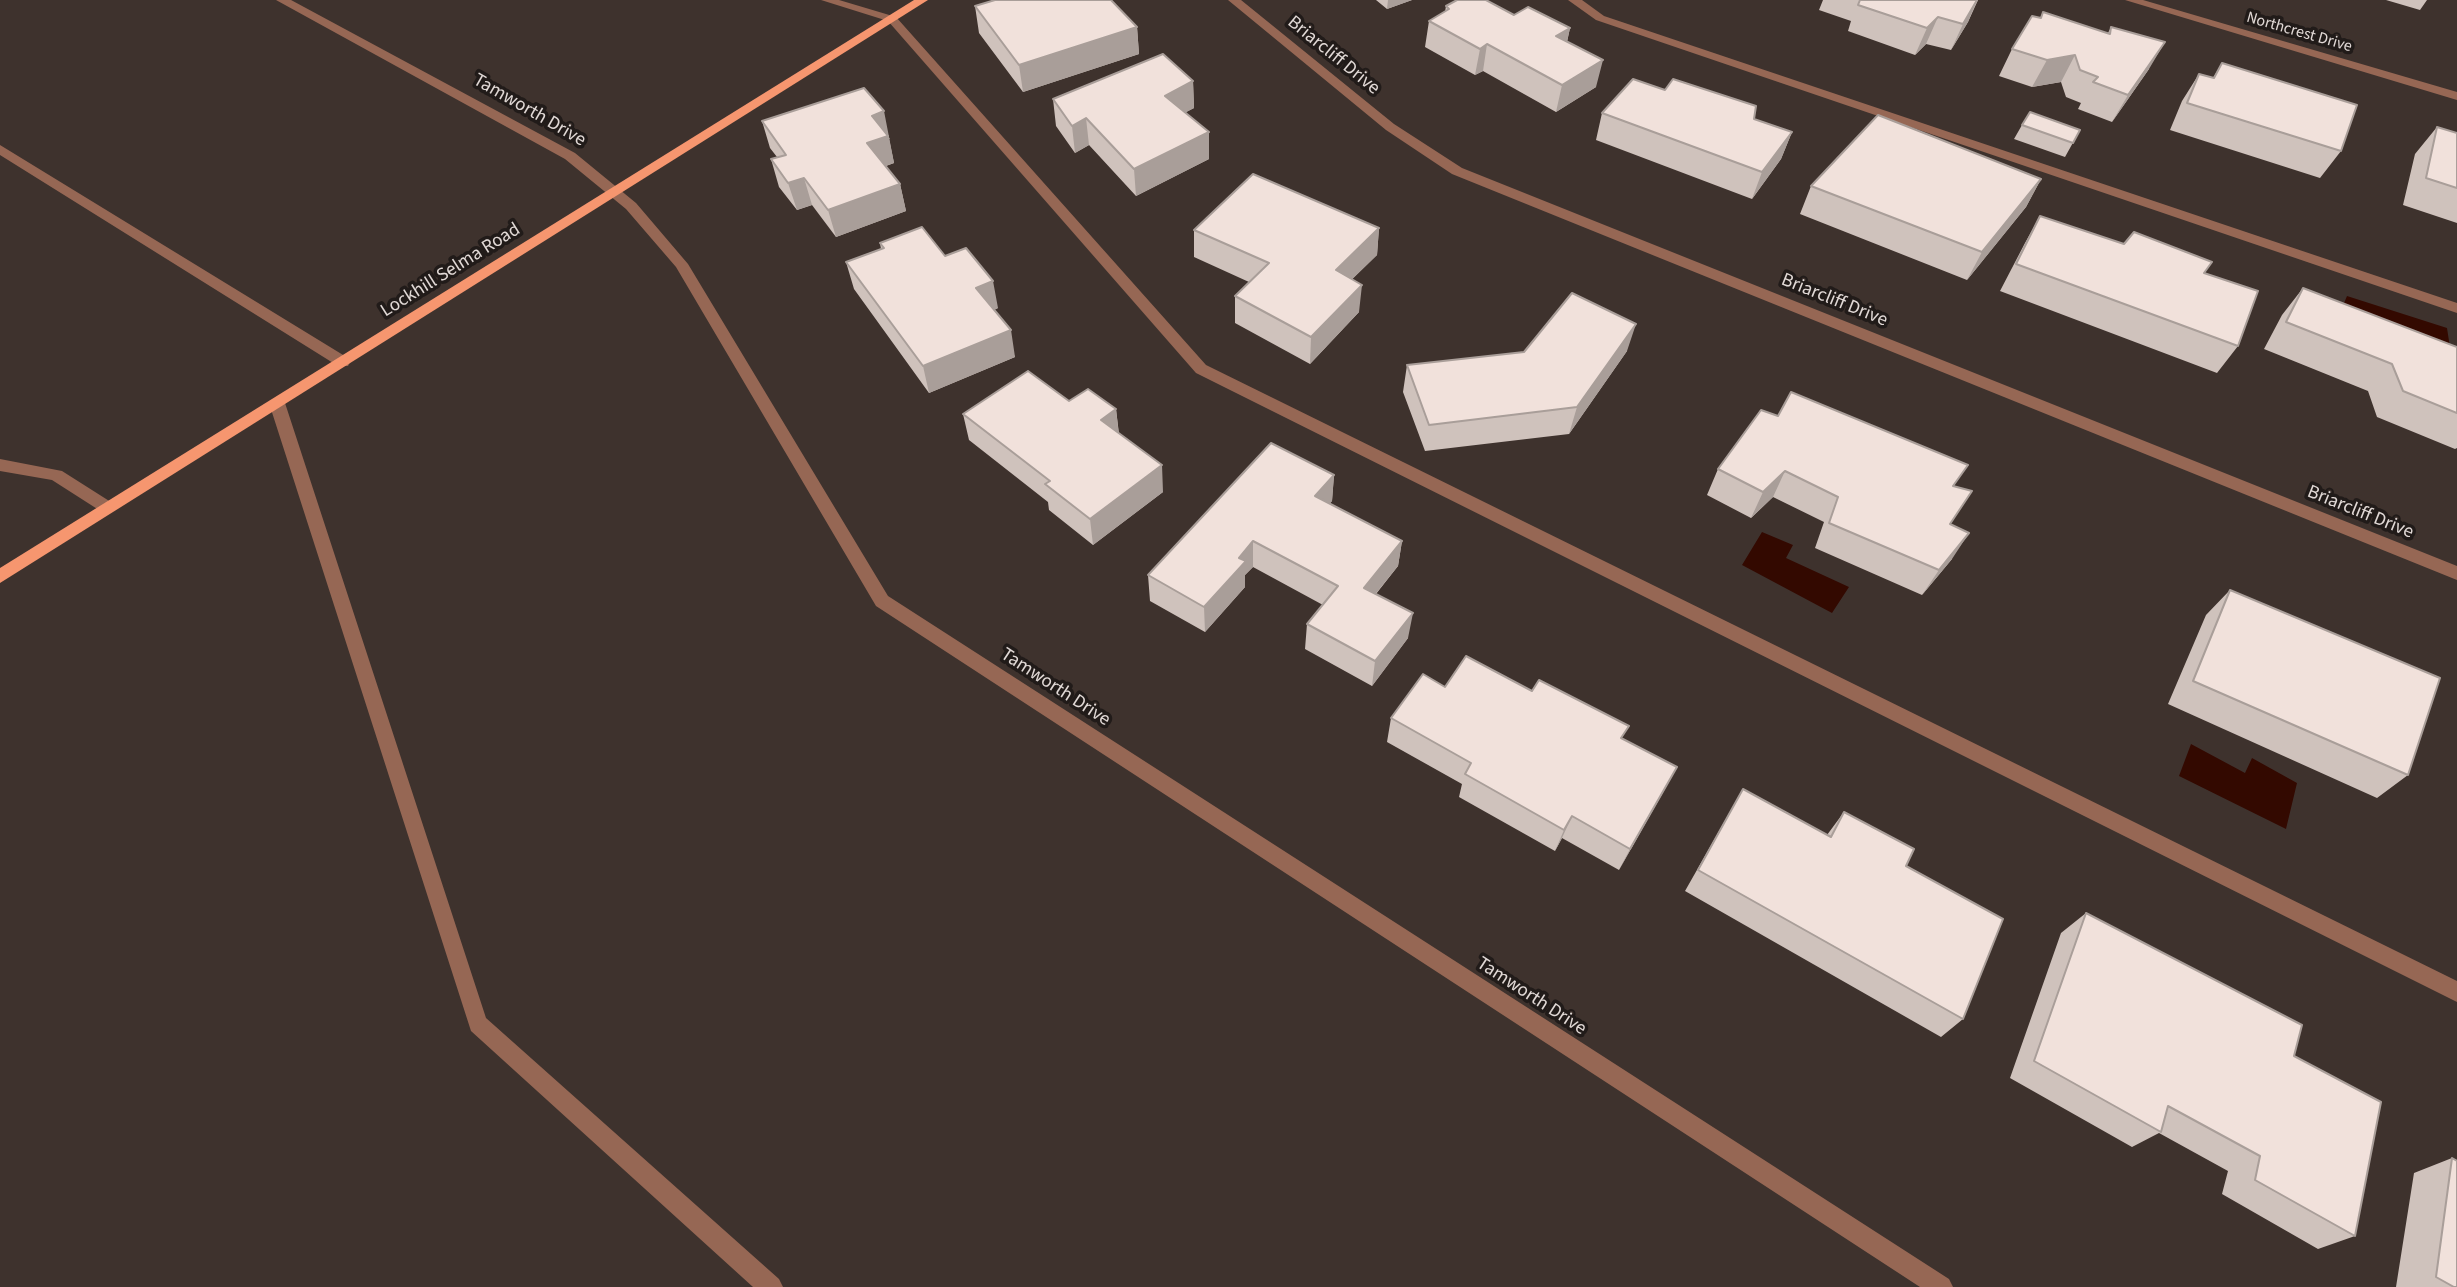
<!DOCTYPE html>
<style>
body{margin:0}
canvas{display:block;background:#3e322d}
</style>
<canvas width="2457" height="1287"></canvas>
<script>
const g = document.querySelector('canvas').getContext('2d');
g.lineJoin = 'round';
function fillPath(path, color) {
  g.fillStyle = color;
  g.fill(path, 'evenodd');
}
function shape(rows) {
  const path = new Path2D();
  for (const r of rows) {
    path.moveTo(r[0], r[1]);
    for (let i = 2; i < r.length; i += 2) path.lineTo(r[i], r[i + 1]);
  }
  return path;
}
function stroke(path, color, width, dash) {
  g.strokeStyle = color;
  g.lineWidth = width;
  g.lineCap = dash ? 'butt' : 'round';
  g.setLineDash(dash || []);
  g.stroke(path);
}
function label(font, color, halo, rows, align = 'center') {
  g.font = font + ' "Source Sans 3",sans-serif';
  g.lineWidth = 7;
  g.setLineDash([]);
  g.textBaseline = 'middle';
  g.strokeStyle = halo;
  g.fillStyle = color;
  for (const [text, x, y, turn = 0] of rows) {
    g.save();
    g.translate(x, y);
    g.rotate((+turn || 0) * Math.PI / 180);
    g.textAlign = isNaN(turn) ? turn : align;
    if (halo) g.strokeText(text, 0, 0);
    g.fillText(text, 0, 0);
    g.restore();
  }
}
const water = shape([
 [2347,296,2447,328,2451,354,2339,315],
 [1762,532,1793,545,1786,558,1849,587,1832,613,1742,565],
 [2191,744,2245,773,2252,758,2297,783,2286,829,2179,776]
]);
const minor = shape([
 [276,0,291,0,575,153,636,203,688,264,888,596,1949,1279,1953,1287,1920,1287,876,606,676,267,626,209,565,159,276,0],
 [821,0,839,0,896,17,1206,365,2457,981,2457,1002,1196,373,888,21,821,0],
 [1228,0,1241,0,1394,124,1462,168,2457,566,2457,580,1452,174,1386,130,1228,0],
 [1568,0,1582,0,1604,16,2457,303,2457,313,1596,20,1568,0],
 [2125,0,2143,0,2457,92,2457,100,2125,0],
 [0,145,348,358,350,362,348,366,338,366,0,155,0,145],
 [277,398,285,403,486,1018,779,1279,783,1287,753,1287,471,1031,269,403,277,398],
 [0,459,62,471,114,504,116,508,108,514,102,512,52,480,0,471,0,459]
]);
const major = shape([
 [914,0,928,0,0,583,0,568,914,0]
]);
const wall = shape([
 [1376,0,1412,0,1387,9],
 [1823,0,1978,0,1968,22,1951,50,1926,44,1915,55,1848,31,1851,21,1819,10],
 [2386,0,2427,0,2420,10],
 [975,6,1137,27,1139,54,1023,92,979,33],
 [1446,6,1514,15,1570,28,1567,42,1596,87,1556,112,1483,71,1475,75,1425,47,1429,21,1445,12],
 [2111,27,2149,69,2112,122,2078,109,2081,103,2066,97,2061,82,2032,87,1999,76,2012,49,2108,33],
 [2222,63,2341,151,2320,178,2170,130,2182,101,2199,74,2213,78],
 [1193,81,1194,108,1186,112,1209,159,1136,196,1089,145,1075,153,1056,126,1053,99],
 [1602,113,1754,119,1792,132,1781,159,1752,199,1596,140],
 [762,121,890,138,889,139,894,163,886,166,900,184,906,211,836,237,812,205,797,210,779,187,771,159,777,157,770,148],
 [2022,125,2080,130,2065,157,2014,139],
 [2437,127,2457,133,2457,223,2403,205,2415,154],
 [2041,179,2026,207,1967,280,1800,214,1811,186],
 [2040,216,2204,273,2238,346,2217,373,2000,291,2025,243],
 [1379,228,1377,255,1352,279,1359,312,1310,364,1235,323,1235,296,1249,282,1194,257,1194,230],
 [880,243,998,308,994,310,1015,357,929,393,854,289,846,262,881,249],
 [2303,288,2457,347,2457,448,2455,449,2377,417,2368,391,2264,349,2282,315],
 [1627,351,1569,434,1425,451,1403,392,1407,365,1524,352],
 [1069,401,1116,409,1119,434,1163,492,1093,545,1049,510,1048,502,969,440,963,414],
 [1778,416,1955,486,1950,524,1952,559,1922,595,1815,548,1824,522,1773,497,1751,518,1707,495,1718,469],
 [1334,475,1332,501,1329,504,1402,541,1398,566,1376,594,1408,638,1372,686,1305,649,1307,624,1323,605,1253,567,1245,575,1245,587,1205,632,1150,601,1148,575],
 [2230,590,2408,775,2377,798,2168,704,2206,615],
 [1445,687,1623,739,1677,767,1619,870,1562,838,1555,851,1459,797,1462,784,1387,742,1391,718],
 [1743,789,1827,835,1844,812,1906,866,1963,1019,1941,1037,1685,891],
 [2086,913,2294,1056,2355,1236,2318,1249,2222,1194,2228,1171,2159,1133,2132,1147,2010,1078,2061,933],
 [2452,1158,2457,1287,2396,1287,2414,1173]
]);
const shadedWall = shape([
 [1388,0,1412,0,1387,9],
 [1977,0,1968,22,1951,50,1963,24],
 [1938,17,1926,44,1915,55,1927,28],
 [1137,27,1139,54,1023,92,1019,65],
 [1570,28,1564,55,1556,36],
 [2165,42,2149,69,2112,122,2128,95],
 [1487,44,1483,71,1475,75,1480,49],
 [2075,55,2061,82,2032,87,2047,60],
 [1603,60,1596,87,1556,112,1562,85],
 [1193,81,1194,108,1166,123,1165,96],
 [884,111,894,163,874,170,867,143,872,116],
 [1086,118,1089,145,1075,153,1072,126],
 [1209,132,1209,159,1136,196,1134,169],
 [1792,132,1781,159,1752,199,1762,172],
 [804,178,812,205,797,210,788,183],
 [2041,179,2026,207,1967,280,1982,252],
 [900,184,906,211,836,237,828,210],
 [1379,228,1377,255,1334,297,1336,270],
 [993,281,998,308,982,315,976,288],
 [1362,285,1359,312,1310,364,1311,337],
 [1636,324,1627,351,1569,434,1577,407],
 [1011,330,1015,357,929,393,923,366],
 [1116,409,1119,436,1101,420],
 [1162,465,1163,492,1093,545,1090,519],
 [1785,471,1773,497,1751,518,1763,492],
 [1334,475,1332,501,1313,522,1315,496],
 [1969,533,1952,559,1922,595,1939,570],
 [1253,541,1253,567,1245,575,1245,587,1205,632,1204,607,1239,558],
 [1402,541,1398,566,1360,613,1364,588],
 [1413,613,1408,638,1372,686,1375,661],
 [1677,767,1665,789,1619,870,1630,849],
 [1572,816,1562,838,1555,851,1564,830]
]);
const building = shape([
 [995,0,1111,0,1137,27,1019,65,975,6,995,0],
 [1457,0,1486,0,1514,15,1528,7,1570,28,1556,36,1603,60,1562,85,1487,44,1480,49,1429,21,1449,9,1446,6,1457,0],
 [1860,0,1977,0,1963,24,1938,17,1927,28,1858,5,1860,0],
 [2043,12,2110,34,2111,27,2165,42,2128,95,2093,82,2098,77,2080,70,2075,55,2047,60,2012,49,2032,16,2041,18,2043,12],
 [1163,54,1193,81,1165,96,1209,132,1134,169,1086,118,1072,126,1053,99,1163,54],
 [2222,63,2357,105,2341,151,2187,103,2199,74,2214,78,2222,63],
 [1633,79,1665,90,1673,79,1756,106,1754,119,1792,132,1762,172,1602,113,1633,79],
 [864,88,884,111,872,116,888,136,867,143,900,184,828,210,804,178,788,183,771,159,786,155,762,121,864,88],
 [2030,112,2080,130,2073,143,2022,125,2030,112],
 [1878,115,2041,179,1982,252,1811,186,1878,115],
 [2437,127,2457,133,2457,188,2426,178,2437,127],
 [1253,174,1379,228,1336,270,1362,285,1311,337,1235,296,1269,263,1194,230,1253,174],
 [2040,216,2124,244,2134,232,2212,262,2204,273,2258,291,2238,346,2016,264,2040,216],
 [922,227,945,256,966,248,993,281,976,288,1011,330,923,366,846,262,884,248,880,243,922,227],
 [2303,288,2457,347,2457,413,2403,391,2392,364,2286,322,2303,288],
 [1572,293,1636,324,1577,407,1429,425,1407,365,1524,352,1572,293],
 [1028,371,1069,401,1088,389,1116,409,1101,420,1162,465,1090,519,1045,484,1050,481,963,414,1028,371],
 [1791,392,1968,465,1953,486,1972,491,1950,524,1969,533,1939,570,1829,523,1838,497,1785,471,1763,492,1718,469,1761,410,1778,416,1791,392],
 [1271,443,1334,475,1315,496,1402,541,1364,588,1413,613,1375,661,1307,624,1338,586,1253,541,1239,558,1246,561,1204,607,1148,575,1271,443],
 [2230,590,2440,678,2408,775,2193,681,2230,590],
 [1466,656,1532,691,1539,680,1629,726,1621,738,1677,767,1630,849,1572,816,1564,830,1465,774,1471,763,1391,718,1423,674,1445,687,1466,656],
 [1743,789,1831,837,1844,812,1914,849,1906,866,2003,919,1963,1019,1698,870,1743,789],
 [2086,913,2302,1025,2294,1056,2381,1102,2355,1236,2255,1180,2260,1156,2168,1106,2161,1132,2034,1061,2086,913],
 [2452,1158,2457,1161,2457,1287,2454,1287,2436,1277,2452,1158]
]);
const farStreetnames = [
 ["Northcrest Drive",2299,33,16]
];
const streetNames = [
 ["Briarcliff Drive",1333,56,39],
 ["Tamworth Drive",529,111,30],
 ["Lockhill Selma Road",451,271,-32],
 ["Briarcliff Drive",1834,301,22],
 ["Briarcliff Drive",2360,513,22],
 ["Tamworth Drive",1055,688,33],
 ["Tamworth Drive",1531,997,33]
];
fillPath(water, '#330900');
fillPath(minor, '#966754');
fillPath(major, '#f6966f');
fillPath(wall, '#cfc2bc');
fillPath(shadedWall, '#a99e99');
fillPath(building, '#f1e1db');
stroke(building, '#a99e99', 2);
label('16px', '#e1d9d6', '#211b19', farStreetnames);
label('19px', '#e1d9d6', '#211b19', streetNames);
</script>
